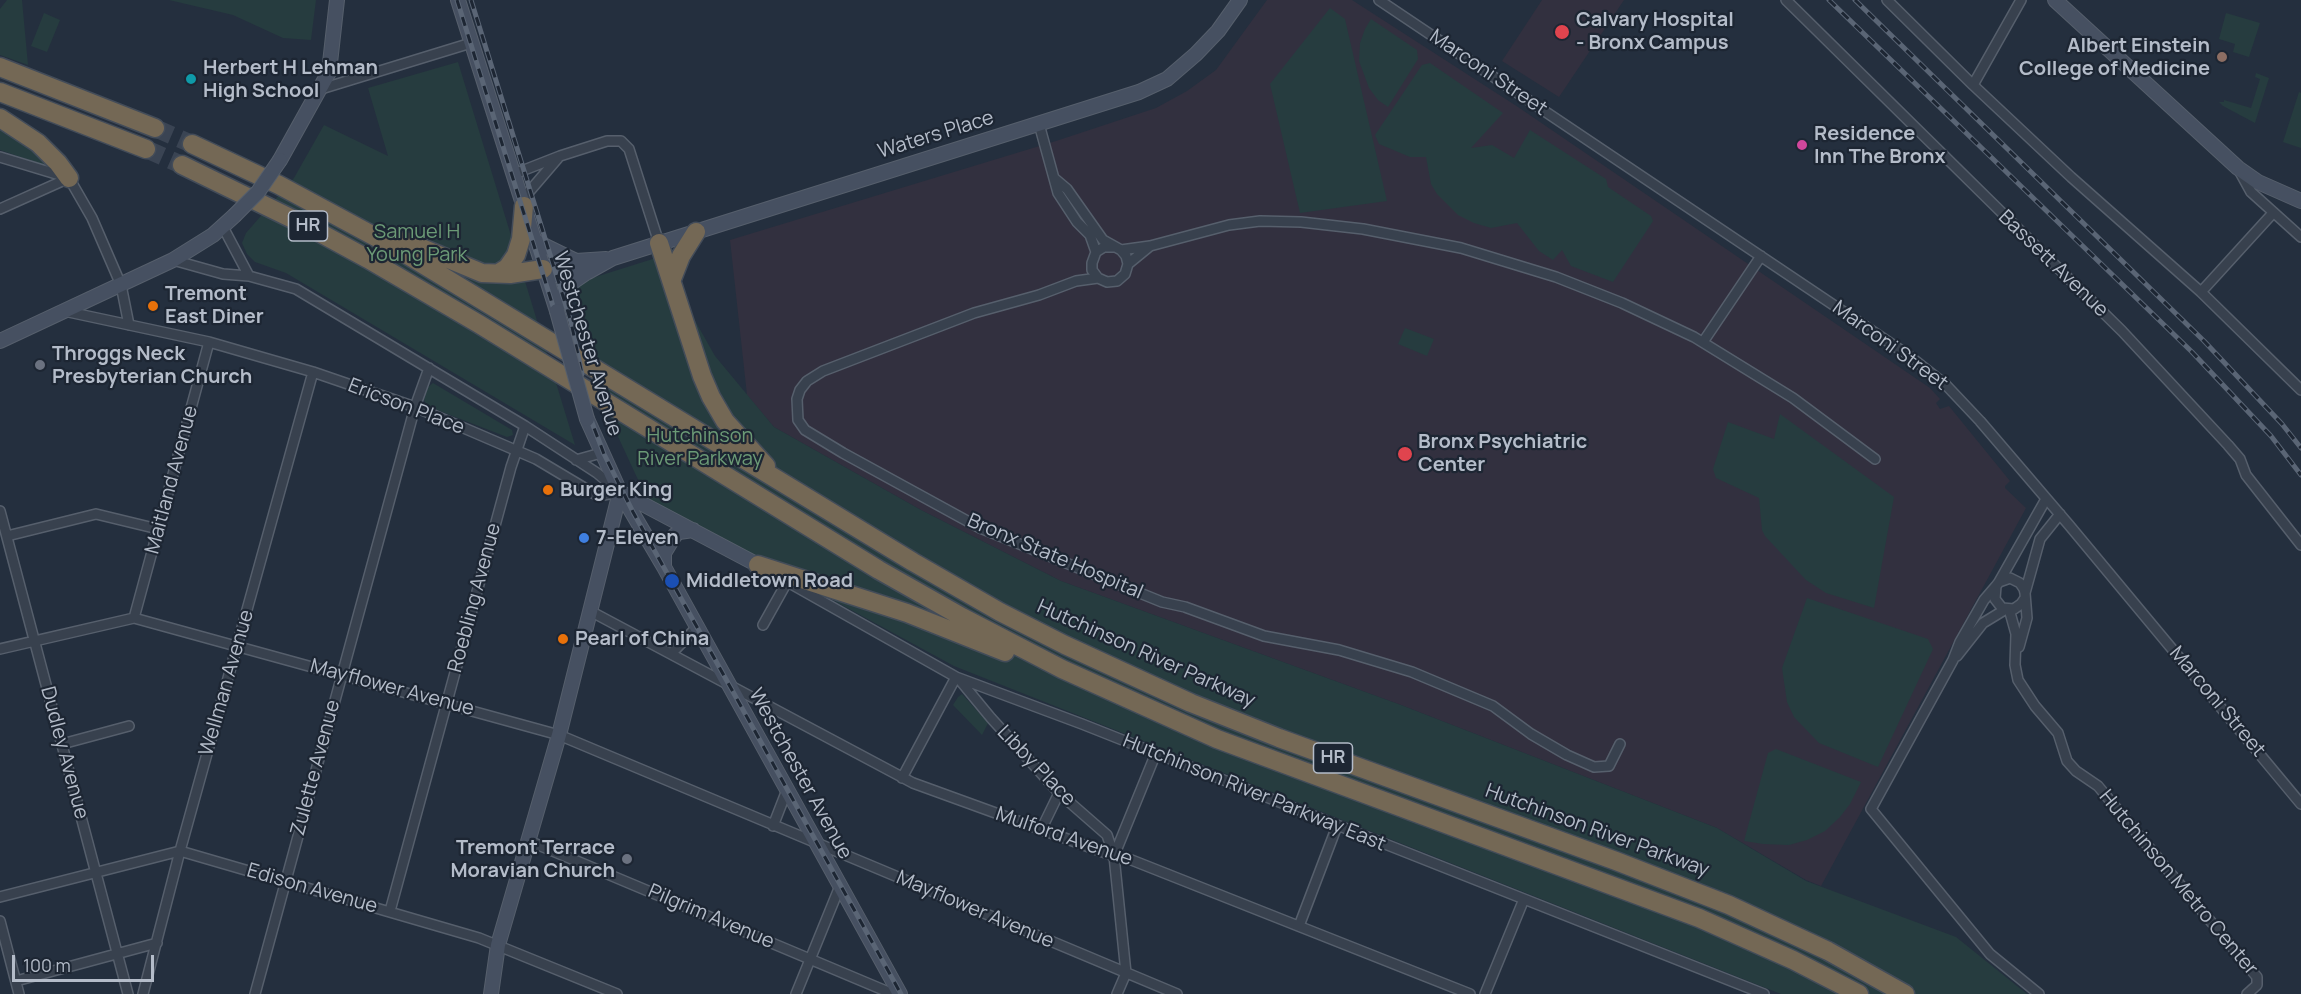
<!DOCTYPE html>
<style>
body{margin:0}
#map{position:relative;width:2301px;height:994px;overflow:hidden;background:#242f3e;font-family:Manrope,sans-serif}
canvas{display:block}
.scale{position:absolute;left:12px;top:955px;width:142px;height:27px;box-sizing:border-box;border:3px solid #b4bcc9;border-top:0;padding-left:8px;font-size:18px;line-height:21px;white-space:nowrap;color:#b4bcc9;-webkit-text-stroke:4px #1d2633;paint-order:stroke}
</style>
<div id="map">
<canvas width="2301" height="994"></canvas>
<div class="scale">100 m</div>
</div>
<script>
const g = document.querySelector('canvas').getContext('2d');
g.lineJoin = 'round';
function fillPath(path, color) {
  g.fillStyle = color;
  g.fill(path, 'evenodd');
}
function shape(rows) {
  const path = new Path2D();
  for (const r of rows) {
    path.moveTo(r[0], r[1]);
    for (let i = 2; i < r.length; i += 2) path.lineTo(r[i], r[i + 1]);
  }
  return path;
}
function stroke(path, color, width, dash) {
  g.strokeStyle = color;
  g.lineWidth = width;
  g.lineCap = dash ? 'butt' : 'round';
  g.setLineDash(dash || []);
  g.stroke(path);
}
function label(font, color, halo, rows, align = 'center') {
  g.font = font + ' Manrope,sans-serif';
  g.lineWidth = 4.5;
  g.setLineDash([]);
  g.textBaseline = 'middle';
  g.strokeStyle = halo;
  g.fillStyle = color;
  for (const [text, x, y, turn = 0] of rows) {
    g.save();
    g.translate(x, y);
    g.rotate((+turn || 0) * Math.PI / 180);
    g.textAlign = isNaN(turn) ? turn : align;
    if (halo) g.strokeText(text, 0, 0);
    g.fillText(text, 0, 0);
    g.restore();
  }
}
const medical = shape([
 [1267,0,1352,0,1518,107,1930,388,1940,399,1936,403,1940,409,1949,406,2010,481,2005,486,2005,488,2026,508,1821,886,1806,880,1717,828,1401,705,1061,581,921,510,774,427,747,395,730,240,1056,141,1156,108,1187,91,1216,70],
 [1542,0,1624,0,1559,97,1502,61]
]);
const green = shape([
 [7,0,22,0,28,65,0,55,0,9],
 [169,0,316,0,311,40,283,38,233,15],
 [1330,8,1345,19,1387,201,1300,213,1270,84],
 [44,13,60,20,47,52,31,46],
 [2226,13,2260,23,2249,57,2233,52,2235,44,2219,39],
 [1371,19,1417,50,1418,59,1388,107,1378,100,1369,88,1359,61,1360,43,1365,29],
 [458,62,575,445,286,273,255,262,247,254,242,243,246,233,294,178,324,125,388,156,368,88],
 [1430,63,1503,113,1471,148,1492,145,1514,158,1530,130,1606,179,1608,187,1651,216,1653,221,1613,282,1571,266,1562,250,1553,260,1539,251,1517,223,1491,228,1474,223,1458,215,1437,194,1431,184,1426,157,1410,157,1379,144,1375,135,1422,65],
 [2256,73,2269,78,2255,123,2223,106,2219,102,2224,102,2224,100,2251,108,2260,79,2255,77],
 [2299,92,2301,93,2301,148,2283,142],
 [0,121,56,169,0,150],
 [659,257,715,356,774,427,921,510,1061,581,1401,705,1717,828,1806,881,1956,937,2027,994,1781,994,954,666,647,499,614,428,570,285],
 [1405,328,1434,339,1427,356,1398,344],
 [433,383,512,430,513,435,507,437,427,406,424,400,428,387],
 [1780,414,1894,497,1874,608,1826,593,1806,580,1765,536,1762,530,1759,498,1716,478,1713,469,1728,422,1774,439],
 [1807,598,1928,639,1933,649,1878,767,1819,743,1794,717,1787,702,1782,668],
 [962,694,988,723,982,735,953,705,958,697],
 [1776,749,1861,782,1850,804,1840,817,1825,831,1807,840,1789,845,1763,844,1744,841,1768,753]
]);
const highwayTunnel = shape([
 [155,128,192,144],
 [146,149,182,165]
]);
const street = shape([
 [1379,0,1908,355,1946,385,1980,421,2069,525,2301,804],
 [1786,0,2122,331,2228,445,2240,459,2246,475,2301,545],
 [1887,0,1973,85,2071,177,2201,292,2301,390],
 [1973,85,2021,0],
 [321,89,471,43],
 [1039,124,1058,193,1077,222,1090,235,1096,252],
 [0,157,66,177],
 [2240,172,2251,192,2301,237],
 [514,174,560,156,607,141,621,141,629,149,659,243],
 [69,178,92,218,121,285,129,325],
 [1054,178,1067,189,1103,240,1121,250,1126,256,1128,264,1125,274,1117,281,1107,282,1098,278,1092,270,1092,263,1096,252,1104,247,1114,247],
 [522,200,558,158],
 [0,209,69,178],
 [223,227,249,276],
 [1121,250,1150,246,1229,225,1260,221,1301,222,1363,229,1461,248,1556,277,1622,303,1694,337,1793,398,1875,459],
 [173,260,223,274,249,276,296,289,525,426,597,473,616,489],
 [1128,264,1150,246],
 [1098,278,1076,281,1039,295,974,313,823,371,807,381,800,390,797,399,798,420,805,430,843,453,980,528,1162,602,1185,607,1264,636,1339,650,1412,672,1493,706,1531,734,1567,755,1594,767,1609,766,1620,744],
 [2201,292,2273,213],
 [64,311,209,342,313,372,415,407,536,459,598,496,620,492],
 [1703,342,1761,256],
 [576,460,601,453],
 [0,511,128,994],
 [7,536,96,514,158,529],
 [786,581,956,677,1082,724,1764,994],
 [1999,582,2046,499],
 [1996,586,1984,600,1960,642,1953,660,1871,809,1990,954,2039,994],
 [2025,593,2040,539,2060,514],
 [2009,609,2016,634,2015,665,2018,680,2035,706,2058,733,2067,761,2076,771,2098,786,2257,977,2257,985,2247,994],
 [592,612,913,783,1114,856,1129,859,1470,994],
 [134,618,209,342],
 [763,625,787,582],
 [2019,647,2027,618,2025,593,2024,589,2020,583,2010,578,1999,582,1996,586,1995,599,2002,608,2014,609,2021,604,2025,598],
 [0,649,134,618,559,735,1177,994],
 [671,654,697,627],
 [1957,656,1983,623,2006,609],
 [958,678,991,718,1059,793,1107,835,1114,856],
 [62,744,129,726],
 [902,778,956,677],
 [773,826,787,790],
 [1041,830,1059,793],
 [529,841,893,994],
 [0,897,180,851,479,938,617,994],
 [390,911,511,467,525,426],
 [0,921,19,994],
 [1299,926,1337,826],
 [16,981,157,943],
 [143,994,180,851,313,372],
 [255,994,415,407,429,368],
 [796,994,840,886],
 [1117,994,1126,973,1114,856,1156,753],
 [1485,994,1524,899]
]);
const secondary = shape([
 [458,0,557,311],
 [2055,0,2238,168,2258,182,2301,201],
 [280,160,329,72,337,0],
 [535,241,576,261],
 [545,268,576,261,606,259],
 [546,276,588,272,613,258,1139,92,1167,79,1196,54,1218,31,1240,0],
 [557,311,567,286,586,273],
 [0,341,173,260,213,235,234,216],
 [587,419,620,492,664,567,900,994],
 [620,492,758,565],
 [664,567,664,553,675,535,679,532,693,530],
 [491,994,498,945,559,735,620,492]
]);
const highway = shape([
 [0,67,155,128],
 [0,92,146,149],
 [0,118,38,143,58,163,69,178],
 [192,144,279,185,396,248,913,562,1000,612,1065,645,1191,703,1279,738,1616,861,1729,905,1828,951,1905,994],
 [182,165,311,228,368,259,479,324,879,570,962,617,1062,669,1217,739,1699,918,1793,960,1859,994],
 [405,241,482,273,510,274,543,269],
 [659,243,702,376,711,397,725,421,766,466],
 [499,273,507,268,516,255,521,239,524,206],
 [672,279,681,256,696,232],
 [758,565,907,613,1005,652]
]);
const rail = shape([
 [457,0,578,386,604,454,633,512,901,994],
 [471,0,571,322,582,374],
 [1829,0,2192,352,2271,436,2301,475],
 [1855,0,2204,341,2282,424,2301,448]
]);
const secondaryBridge = shape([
 [234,216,258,192,280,160],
 [557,311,587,419]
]);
const markers = [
 [1562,32,8,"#e0444e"],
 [2222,57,6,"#8d6e63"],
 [191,79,6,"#0f9aa8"],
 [1802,145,6,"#d1479c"],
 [153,306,6,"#e8710a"],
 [40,365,6,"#6b7280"],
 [1405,454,8,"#e0444e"],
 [548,490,6,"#e8710a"],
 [584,538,6,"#3f7fe0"],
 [672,581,8,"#1a4fb4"],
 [563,639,6,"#e8710a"],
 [627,859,6,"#6b7280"]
];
const shields = [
 [308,226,39],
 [1333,758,39]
];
const shieldNames = [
 ["HR",308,226],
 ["HR",1333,758]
];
const poiNames = [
 ["Calvary Hospital",1576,20],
 ["- Bronx Campus",1576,43],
 ["Albert Einstein",2210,46,"right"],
 ["College of Medicine",2210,69,"right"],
 ["Herbert H Lehman",203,68],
 ["High School",203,91],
 ["Residence",1814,134],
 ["Inn The Bronx",1814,157],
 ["Tremont",165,294],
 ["East Diner",165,317],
 ["Throggs Neck",52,354],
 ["Presbyterian Church",52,377],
 ["Bronx Psychiatric",1418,442],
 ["Center",1418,465],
 ["Burger King",560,490],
 ["7-Eleven",596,538],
 ["Middletown Road",686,581],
 ["Pearl of China",575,639],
 ["Tremont Terrace",615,848,"right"],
 ["Moravian Church",615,871,"right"]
];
const streetNames = [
 ["Marconi Street",1488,73,34],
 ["Waters Place",936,135,-17],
 ["Bassett Avenue",2053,264,44],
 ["Westchester Avenue",587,344,73],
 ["Marconi Street",1890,346,36],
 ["Ericson Place",406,407,21],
 ["Maitland Avenue",172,480,-75],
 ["Bronx State Hospital",1055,557,23],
 ["Roebling Avenue",475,598,-75],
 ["Hutchinson River Parkway",1146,654,24],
 ["Wellman Avenue",227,683,-74],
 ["Mayflower Avenue",392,688,15],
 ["Marconi Street",2217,702,50],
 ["Dudley Avenue",64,753,75],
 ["Libby Place",1036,766,46],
 ["Zulette Avenue",316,768,-75],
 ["Westchester Avenue",800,774,61],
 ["Hutchinson River Parkway East",1254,793,22],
 ["Hutchinson River Parkway",1597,831,20],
 ["Mulford Avenue",1064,837,19],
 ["Hutchinson Metro Center",2178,883,50],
 ["Edison Avenue",312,889,16],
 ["Mayflower Avenue",975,910,23],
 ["Pilgrim Avenue",711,917,23]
];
const parkNames = [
 ["Samuel H",417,232],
 ["Young Park",417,255],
 ["Hutchinson",700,436],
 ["River Parkway",700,459]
];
fillPath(medical, '#32303f');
fillPath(green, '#263c3f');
stroke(highwayTunnel, '#3a4453', 18, [18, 9]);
stroke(street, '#565f6c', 12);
stroke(secondary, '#565f6c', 16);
stroke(highway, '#434c59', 21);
stroke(street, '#38414e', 9);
stroke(secondary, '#465061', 14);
stroke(highway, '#746855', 18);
stroke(rail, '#5a6575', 5);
stroke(rail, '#1d2633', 3, [9]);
stroke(secondaryBridge, '#565f6c', 16, []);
stroke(secondaryBridge, '#465061', 14);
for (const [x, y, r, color] of markers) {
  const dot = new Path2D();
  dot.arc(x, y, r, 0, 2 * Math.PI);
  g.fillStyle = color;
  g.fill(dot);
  stroke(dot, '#1d2633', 2);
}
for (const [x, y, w] of shields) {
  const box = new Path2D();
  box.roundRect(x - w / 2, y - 15, w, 30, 4.5);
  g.fillStyle = '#1d2633';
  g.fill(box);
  stroke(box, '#b4bcc9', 1.5);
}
label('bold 18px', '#b4bcc9', null, shieldNames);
label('bold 20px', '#b4bcc9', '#1d2633', poiNames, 'left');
label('20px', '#b4bcc9', '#1d2633', streetNames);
label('20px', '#6b9a76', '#1d2633', parkNames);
</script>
